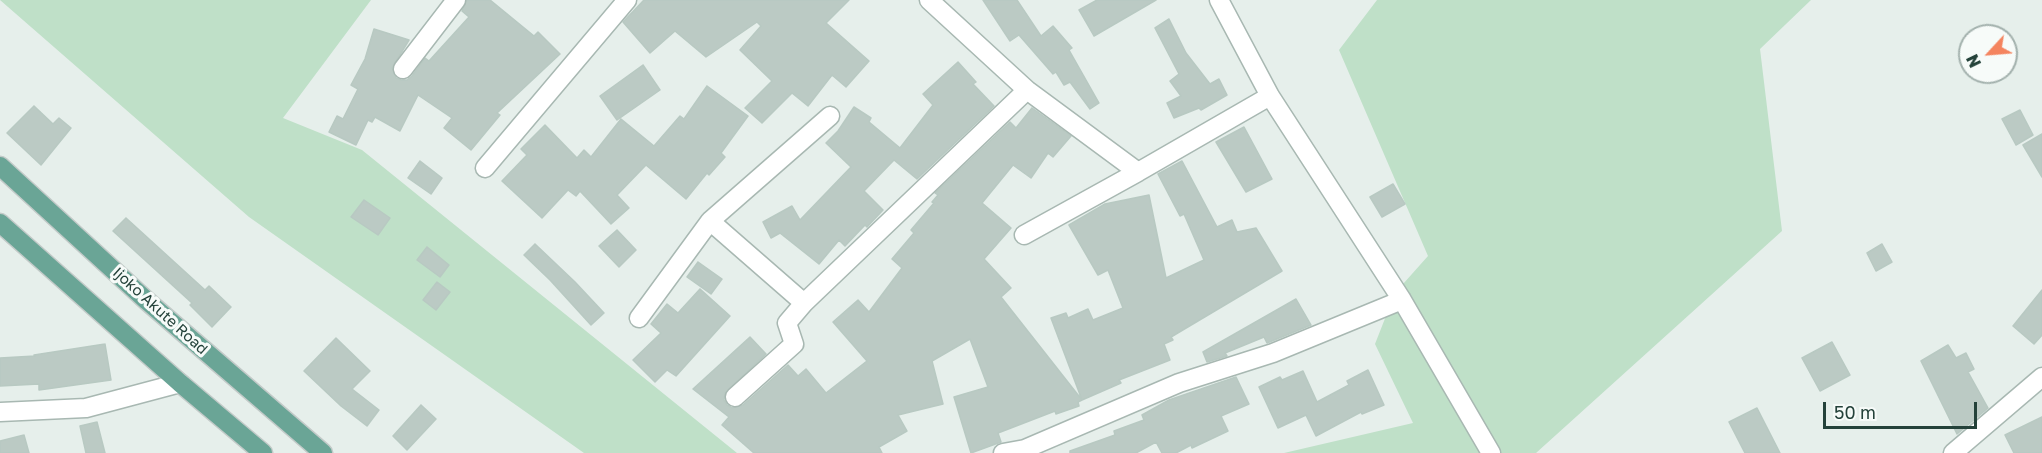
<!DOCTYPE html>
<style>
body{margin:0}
#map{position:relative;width:2042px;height:453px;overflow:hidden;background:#e6efeb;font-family:"Golos Text",sans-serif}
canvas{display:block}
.north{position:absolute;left:1958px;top:24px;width:60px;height:60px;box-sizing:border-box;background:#f7fbf9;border:2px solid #a3b1ad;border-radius:50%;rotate:244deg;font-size:16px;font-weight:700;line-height:24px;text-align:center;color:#24423a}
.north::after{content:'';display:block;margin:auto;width:21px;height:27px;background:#f4845f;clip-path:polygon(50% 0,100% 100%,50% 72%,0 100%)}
.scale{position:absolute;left:1823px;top:402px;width:154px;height:27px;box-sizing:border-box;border:3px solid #24423a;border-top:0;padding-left:8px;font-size:18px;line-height:21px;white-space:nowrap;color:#24423a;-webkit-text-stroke:4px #f7fbf9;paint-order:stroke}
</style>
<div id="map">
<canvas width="2042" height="453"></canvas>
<div class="north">N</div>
<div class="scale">50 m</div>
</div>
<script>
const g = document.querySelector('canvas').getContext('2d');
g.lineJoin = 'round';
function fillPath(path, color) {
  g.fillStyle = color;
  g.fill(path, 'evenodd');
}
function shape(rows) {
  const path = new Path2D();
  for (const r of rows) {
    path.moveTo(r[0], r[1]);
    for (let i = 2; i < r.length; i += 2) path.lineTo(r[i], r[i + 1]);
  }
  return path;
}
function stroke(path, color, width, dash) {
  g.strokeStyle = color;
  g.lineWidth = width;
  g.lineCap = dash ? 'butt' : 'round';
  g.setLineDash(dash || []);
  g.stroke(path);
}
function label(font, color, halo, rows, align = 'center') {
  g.font = font + ' "Golos Text",sans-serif';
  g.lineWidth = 6;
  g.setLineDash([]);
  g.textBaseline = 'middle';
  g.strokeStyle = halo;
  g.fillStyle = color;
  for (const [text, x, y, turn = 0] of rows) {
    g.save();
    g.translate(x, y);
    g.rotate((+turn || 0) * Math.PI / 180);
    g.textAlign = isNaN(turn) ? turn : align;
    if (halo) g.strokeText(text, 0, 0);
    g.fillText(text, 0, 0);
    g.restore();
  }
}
const green = shape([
 [0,0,371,0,283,118,362,150,737,453,584,453,249,217],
 [1377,0,1811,0,1760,49,1782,231,1536,453,1284,453,1413,423,1375,344,1395,293,1428,256,1339,50]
]);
const building = shape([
 [467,0,490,0,534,36,538,32,560,54,497,113,500,115,471,150,444,128,452,118,418,95,400,131,375,117,372,122,368,120,356,145,329,132,337,116,343,119,358,89,351,85,365,59,374,29,409,40,392,68,396,78,401,80,407,80,412,76,425,58,429,61,469,17,462,11,467,0],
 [644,0,849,0,826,23,869,61,846,87,832,75,808,106,792,93,762,123,745,108,772,81,740,50,761,26,757,22,706,57,675,31,650,53,623,22,644,0],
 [983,0,1017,0,1041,36,1053,26,1072,48,1069,50,1099,103,1090,109,1070,82,1064,85,1056,72,1053,74,1019,35,1010,41,983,0],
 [1097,0,1156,0,1094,36,1079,10,1097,0],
 [1169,19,1186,53,1210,84,1219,79,1227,95,1201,110,1199,108,1174,118,1167,103,1181,96,1170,81,1179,74,1155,28,1169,19],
 [958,62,976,82,973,84,994,106,917,179,894,160,864,191,883,210,867,227,865,225,845,246,839,240,819,264,780,233,771,238,763,222,792,206,800,220,851,167,826,143,838,131,854,107,871,118,869,122,900,148,933,105,923,94,958,62],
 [643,65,660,90,617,120,600,96,643,65],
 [707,86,748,116,721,153,725,157,709,175,707,173,686,199,646,165,617,195,629,208,611,224,580,191,576,196,568,190,542,218,502,181,527,155,521,149,545,125,577,158,584,150,591,157,621,119,654,146,680,116,684,119,707,86],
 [34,106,53,124,59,118,71,128,41,165,7,133,34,106],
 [1032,108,1071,136,1053,157,1048,153,1031,178,1013,165,982,203,1011,228,984,259,1011,288,1001,297,1082,400,1078,402,1079,406,1056,414,1055,411,998,433,1001,442,971,453,954,397,988,387,970,339,932,361,943,404,898,415,907,431,879,447,882,453,754,453,722,425,729,417,693,389,750,337,766,354,725,393,724,400,727,405,732,408,743,405,788,365,798,376,806,369,826,393,867,361,833,322,858,300,869,312,902,268,892,259,914,233,911,230,934,203,932,202,938,195,935,193,1010,122,1016,128,1032,108],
 [2020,110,2033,135,2016,145,2002,119,2020,110],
 [1244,127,1272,179,1246,192,1216,142,1244,127],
 [2042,134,2042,177,2023,145,2042,134],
 [420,161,442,178,431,194,408,178,420,161],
 [1182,161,1217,227,1232,220,1237,232,1256,228,1282,271,1171,337,1173,340,1164,344,1170,360,1119,380,1121,383,1082,400,1051,318,1066,313,1068,318,1088,309,1093,320,1123,308,1108,270,1098,275,1069,225,1105,204,1149,195,1166,278,1204,260,1184,214,1180,216,1158,174,1182,161],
 [1393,184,1405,204,1382,217,1370,197,1393,184],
 [364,200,390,218,378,235,351,217,364,200],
 [126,218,205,290,209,286,231,307,212,327,190,305,192,303,113,231,126,218],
 [617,230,636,250,619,267,599,246,617,230],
 [535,244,575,282,604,313,591,325,550,280,524,255,535,244],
 [1882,244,1892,262,1876,271,1867,253,1882,244],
 [427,247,449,265,440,277,417,260,427,247],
 [698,262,722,279,711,294,687,277,698,262],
 [437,282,450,292,436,310,423,300,437,282],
 [700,289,730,316,676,376,667,370,655,382,633,360,661,333,651,324,667,304,678,313,700,289],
 [2042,290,2042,335,2034,344,2013,326,2042,290],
 [1296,299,1311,325,1267,343,1264,337,1225,353,1227,356,1207,362,1203,352,1296,299],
 [336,338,370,371,352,389,379,410,367,426,341,406,304,371,336,338],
 [1832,342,1850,375,1820,391,1802,358,1832,342],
 [105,344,111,380,39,390,39,384,0,386,0,358,35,356,34,355,105,344],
 [1948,345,1956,358,1966,353,1974,369,1968,372,1988,408,1957,434,1921,361,1948,345],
 [1368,370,1384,405,1362,414,1361,412,1316,436,1306,415,1278,428,1259,387,1280,377,1282,380,1303,371,1317,402,1349,385,1347,381,1368,370],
 [1236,377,1249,404,1221,416,1228,431,1192,448,1191,445,1176,453,1162,453,1156,442,1136,453,1070,453,1070,451,1115,435,1114,431,1144,420,1142,415,1169,400,1236,377],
 [421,405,436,419,407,450,393,436,421,405],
 [1757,408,1780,453,1745,453,1729,422,1757,408],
 [2042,417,2042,453,2014,453,2005,435,2042,417],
 [97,422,105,453,86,453,80,426,97,422],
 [24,435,29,453,0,453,0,441,24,435]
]);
const minor = shape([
 [929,0,1027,90,1138,172,1270,96],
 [1219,0,1270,96,1402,300,1491,453],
 [403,69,456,0],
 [485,168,627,0],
 [710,221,830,116],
 [1024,235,1138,172],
 [639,318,710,221,804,303],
 [735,397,794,344,787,323,804,303,1027,90],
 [0,412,86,408,180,383],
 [1003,453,1025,449,1179,383,1273,353,1402,300],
 [1953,453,2042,377]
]);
const major = shape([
 [0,166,147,301,323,453],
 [0,223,180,383,263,453]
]);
const streetNames = [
 ["Ijoko Akute Road",160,311,42]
];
fillPath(green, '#bfe0c8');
fillPath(building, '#bbcac4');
stroke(building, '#b8c9c2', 1.5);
stroke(minor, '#a8b8b2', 21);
stroke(major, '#c2cac8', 21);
stroke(minor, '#fff', 18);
stroke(major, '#6aa596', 18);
label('15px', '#24423a', '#f7fbf9', streetNames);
</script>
